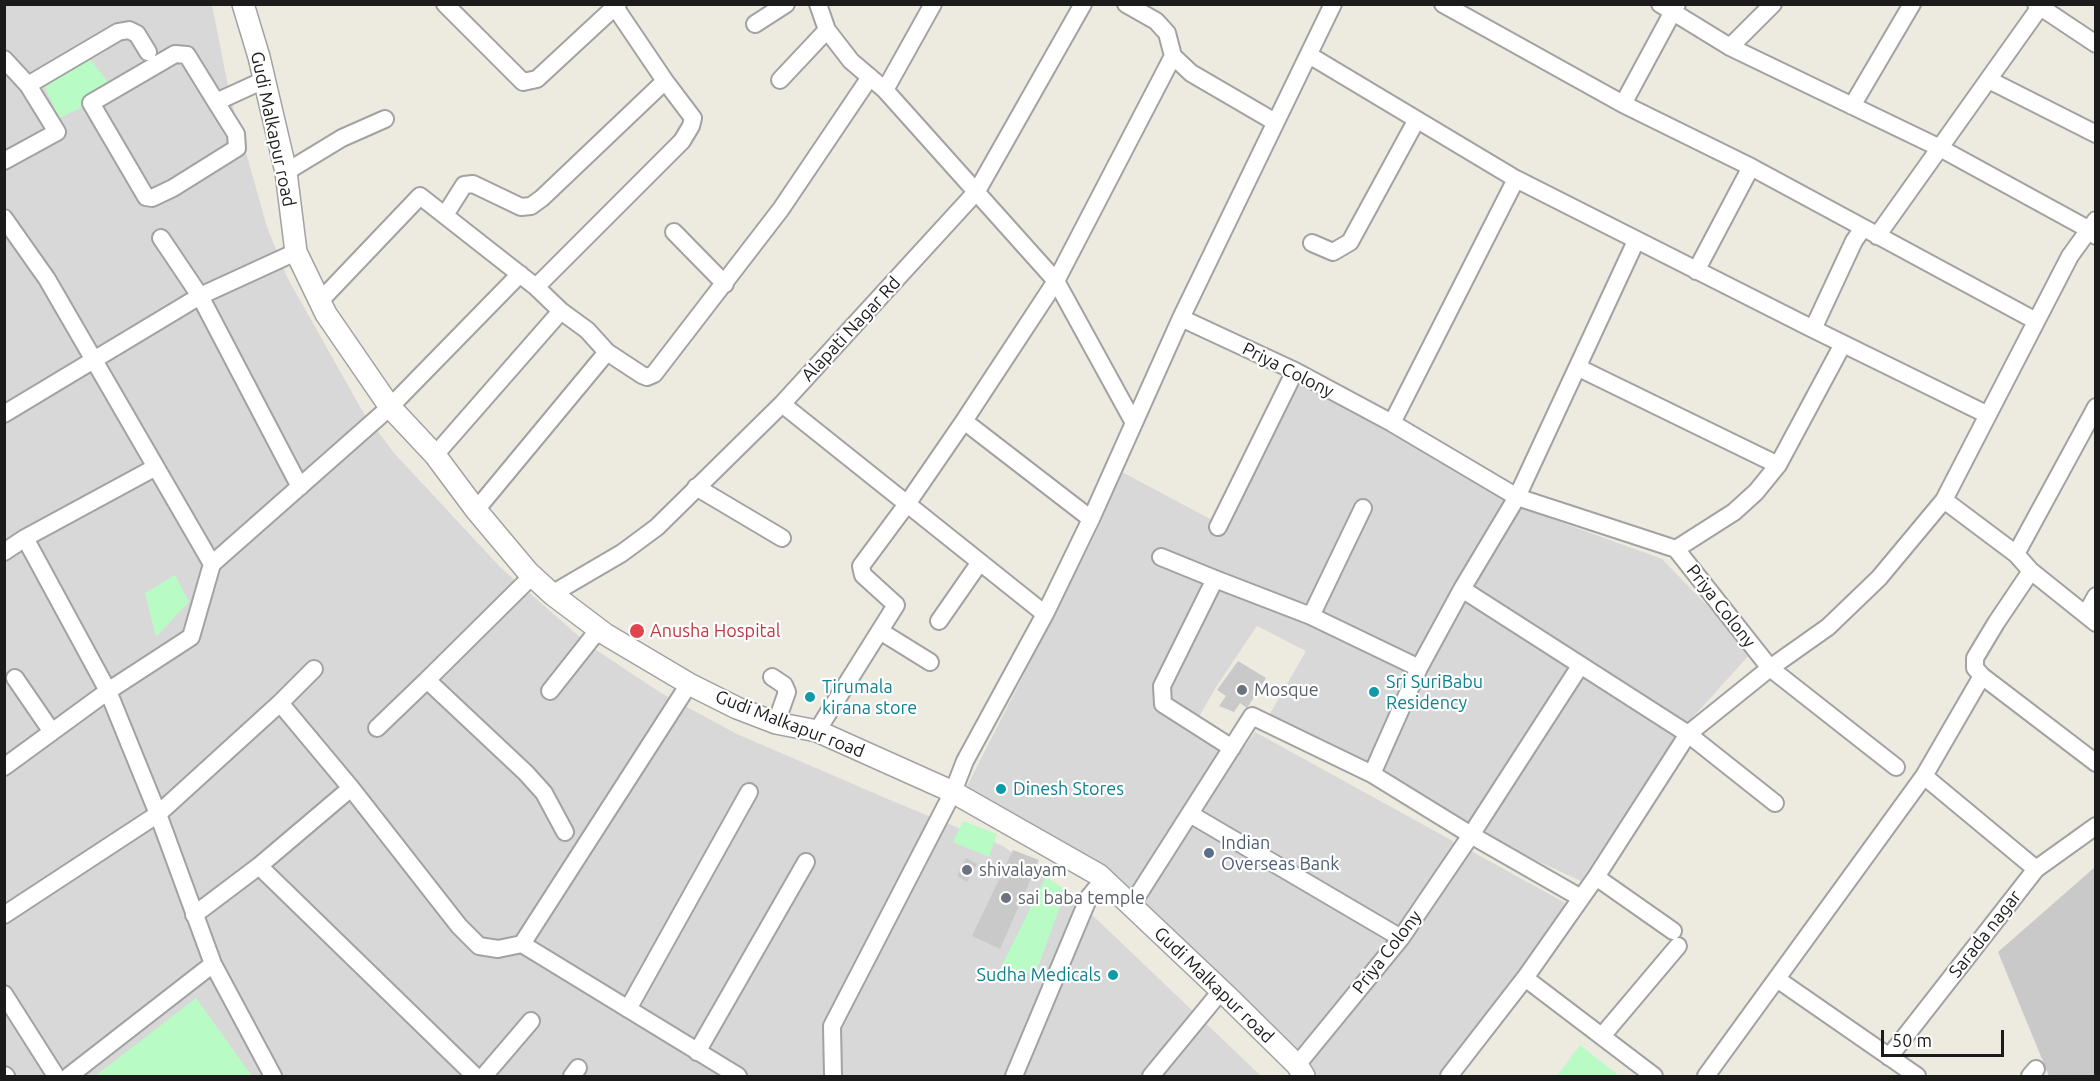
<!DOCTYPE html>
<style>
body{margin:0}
#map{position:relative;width:2100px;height:1081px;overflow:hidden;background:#edeae0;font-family:Ubuntu,sans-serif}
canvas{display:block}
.frame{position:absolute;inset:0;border:6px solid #1b1b1b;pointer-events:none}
.scale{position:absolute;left:1881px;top:1030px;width:123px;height:27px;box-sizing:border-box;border:3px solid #1b1b1b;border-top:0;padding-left:8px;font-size:18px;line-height:21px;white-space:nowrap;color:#1b1b1b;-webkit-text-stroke:4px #fff;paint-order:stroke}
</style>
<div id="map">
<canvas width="2100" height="1081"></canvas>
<div class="frame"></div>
<div class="scale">50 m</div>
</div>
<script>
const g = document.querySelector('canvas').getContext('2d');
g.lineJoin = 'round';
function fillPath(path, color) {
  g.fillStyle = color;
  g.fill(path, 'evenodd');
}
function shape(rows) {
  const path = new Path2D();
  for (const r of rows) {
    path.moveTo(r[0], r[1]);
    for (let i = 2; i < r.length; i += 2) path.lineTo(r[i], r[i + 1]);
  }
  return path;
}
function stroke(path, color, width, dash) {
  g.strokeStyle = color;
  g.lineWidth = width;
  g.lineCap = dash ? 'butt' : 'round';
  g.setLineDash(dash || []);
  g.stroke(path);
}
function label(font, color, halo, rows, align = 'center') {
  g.font = font + ' Ubuntu,sans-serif';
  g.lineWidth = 4.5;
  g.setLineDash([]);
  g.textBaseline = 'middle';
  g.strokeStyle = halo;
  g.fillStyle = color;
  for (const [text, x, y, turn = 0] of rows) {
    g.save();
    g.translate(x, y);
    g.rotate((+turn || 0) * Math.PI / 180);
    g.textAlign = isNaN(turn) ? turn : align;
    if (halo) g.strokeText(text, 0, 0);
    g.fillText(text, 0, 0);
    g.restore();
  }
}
const residential = shape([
 [5,4,212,5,230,96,267,227,287,277,363,412,394,453,501,568,590,646,661,693,737,734,897,803,1003,846,1088,911,1261,1076,5,1076],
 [1300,383,1527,510,1662,559,1752,652,1675,737,1581,881,1467,829,1268,717,1306,651,1257,626,1216,687,1192,729,1237,757,1255,732,1569,905,1437,1076,1308,1076,1138,911,965,790,1097,531,1122,472,1227,528]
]);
const religious = shape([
 [1238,661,1266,678,1247,708,1240,703,1234,712,1219,706,1226,696,1217,690],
 [1013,850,1039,860,1000,949,972,936],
 [966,858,977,864,967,882,957,876],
 [2095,867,2095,1076,2049,1076,1998,952]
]);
const park = shape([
 [85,53,116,92,59,118,41,79],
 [175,575,189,602,156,637,145,593],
 [963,821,997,834,989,857,953,842],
 [1046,877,1066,890,1035,975,1001,967],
 [196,998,252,1076,95,1076],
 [1580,1045,1618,1075,1616,1076,1557,1076]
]);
const minor = shape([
 [445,4,523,82,537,79,618,4],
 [818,4,827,30,851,61,885,90,1056,281,1134,423],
 [1126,4,1156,21,1167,33,1173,56,1191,73,1275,122],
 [1443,4,1623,104,1751,167,2036,321],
 [1660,4,1730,47,1940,148,2088,229,2096,236],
 [2036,4,2096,44],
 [755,24,786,4],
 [1730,47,1773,4],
 [1309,55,1516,179,1813,329,1988,415],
 [4,59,28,85,57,132,4,161],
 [780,80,827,30],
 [1989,80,2096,134],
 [28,85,118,32,129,30,137,34,148,52],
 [885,90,933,4],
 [216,102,187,55,175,54,91,103,146,197,152,198,173,188,237,148,236,134,216,102,264,80],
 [1623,104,1677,4],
 [1852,106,1912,4],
 [286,172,342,138,385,119],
 [445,215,464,185,473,184,521,207,531,206,542,198,665,81],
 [4,218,47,279,212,564],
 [674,232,725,284],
 [1877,236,2040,7],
 [161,238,200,296,300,487],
 [1312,243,1333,252,1350,242,1416,121],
 [1696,271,1751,167],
 [536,287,682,141,691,126,693,118,665,81,615,7],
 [320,301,420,196,536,287,561,311,587,330,607,352,642,375,647,377,654,374,781,209,870,77],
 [1181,318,1295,371,1392,423,1517,497,1676,549,1770,668,1896,767],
 [1813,329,1854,241,1863,228],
 [1579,368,1778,465],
 [782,404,1045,614],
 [4,414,200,296,296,252],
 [964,421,1091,519],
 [1392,423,1516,179],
 [435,455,561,311],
 [696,487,782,538],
 [1944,500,2016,554,2031,571,2096,623],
 [476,510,607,352],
 [1218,527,1295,371],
 [25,538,108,691,158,814,213,964,273,1076],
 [1676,549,1734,512,1756,492,1778,465,1843,344],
 [4,552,25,538,156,467],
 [2016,554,2096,407],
 [1161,557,1215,579,1311,616,1419,668],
 [2031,571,1996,623,1975,658,1975,668,1982,676,2096,763],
 [532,576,427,680,526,773,544,793,565,832],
 [1215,579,1162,686,1163,704,1232,748],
 [1462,589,1688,734,1775,803],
 [552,594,622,553,657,527,782,404,977,191,1083,4],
 [2086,614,2096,596],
 [1311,616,1363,508],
 [939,621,980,562],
 [880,631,930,662],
 [772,677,784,685,787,692,776,723],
 [15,678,52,732],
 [550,691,599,629],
 [280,703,351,788,459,926,479,946,498,949,522,944,738,1076],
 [377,728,427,680],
 [817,731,896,605,863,575,861,566,907,504,964,421,1056,281,1173,56],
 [4,767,108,691,191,637,212,564,390,407,520,274],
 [1372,774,1419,668,1462,589,1517,497,1636,241],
 [1924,776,2036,869],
 [1190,814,1401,938],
 [259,866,475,1076],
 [1596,877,1673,931],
 [1131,906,1252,716,1372,774,1471,835,1581,898],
 [4,915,158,814,280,703,314,669],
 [194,915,259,866,351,788],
 [522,944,689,684],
 [1525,978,1654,1076],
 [1777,979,1917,1076],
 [4,994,56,1076],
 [628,1009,749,792],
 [1602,1036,1678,946],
 [697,1052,806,862],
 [1889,1057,2036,869,2096,826],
 [1297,1065,1401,938,1471,835,1580,666],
 [4,1075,6,1076],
 [69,1076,213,964],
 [484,1076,531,1021],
 [572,1076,578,1068],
 [833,1076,832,1026,953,792,965,761,1045,614,1091,519,1181,318,1333,4],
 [1014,1076,1089,897,1103,880],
 [1151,1076,1221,991],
 [1449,1076,1525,978,1596,877,1688,734,1770,668,1828,627,1879,578,1944,500,2070,256,2096,220],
 [1706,1076,1924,776,1982,676],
 [2030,1076,2036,1069]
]);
const tertiary = shape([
 [243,4,259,57,286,172,296,252,326,314,390,407,435,455,476,510,528,572,552,594,605,634,691,685,737,708,776,723,817,731,953,792,1099,875,1228,997,1297,1065,1304,1076]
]);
const markers = [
 [637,631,8,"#e0444e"],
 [1242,690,6,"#6b7280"],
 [1374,692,6,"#0f9aa8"],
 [810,697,6,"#0f9aa8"],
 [1001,789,6,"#0f9aa8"],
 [1209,853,6,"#5c6f8a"],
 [967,870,6,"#6b7280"],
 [1006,898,6,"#6b7280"],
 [1113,975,6,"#0f9aa8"]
];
const streetNames = [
 ["Gudi Malkapur road",273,129,78],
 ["Alapati Nagar Rd",851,329,-47],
 ["Priya Colony",1288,370,27],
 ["Priya Colony",1721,606,52],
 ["Gudi Malkapur road",790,724,21],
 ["Sarada nagar",1985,934,-52],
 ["Priya Colony",1387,952,-52],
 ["Gudi Malkapur road",1214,985,44]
];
const healthNames = [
 ["Anusha Hospital",650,631]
];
const cultureNames = [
 ["Sri SuriBabu",1386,682],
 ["Residency",1386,703],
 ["Tirumala",822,687],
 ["kirana store",822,708],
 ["Dinesh Stores",1013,789],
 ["Sudha Medicals",1101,975,"right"]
];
const worshipNames = [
 ["Mosque",1254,690],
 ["shivalayam",979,870],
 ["sai baba temple",1018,898]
];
const serviceNames = [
 ["Indian",1221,843],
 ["Overseas Bank",1221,864]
];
fillPath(residential, '#d9d8d8');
fillPath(religious, '#c9c9c9');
fillPath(park, '#b9fbc5');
stroke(minor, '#a2a2a2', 20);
stroke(tertiary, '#a2a2a2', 24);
stroke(minor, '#fff', 16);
stroke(tertiary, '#fff', 21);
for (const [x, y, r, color] of markers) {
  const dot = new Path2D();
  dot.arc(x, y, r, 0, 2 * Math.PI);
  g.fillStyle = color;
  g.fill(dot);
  stroke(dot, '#fff', 2);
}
label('18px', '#1b1b1b', '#fff', streetNames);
label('18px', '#be3a42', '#fff', healthNames, 'left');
label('18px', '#0d838f', '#fff', cultureNames, 'left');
label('18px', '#5b616d', '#fff', worshipNames, 'left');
label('18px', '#4e5e75', '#fff', serviceNames, 'left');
</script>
